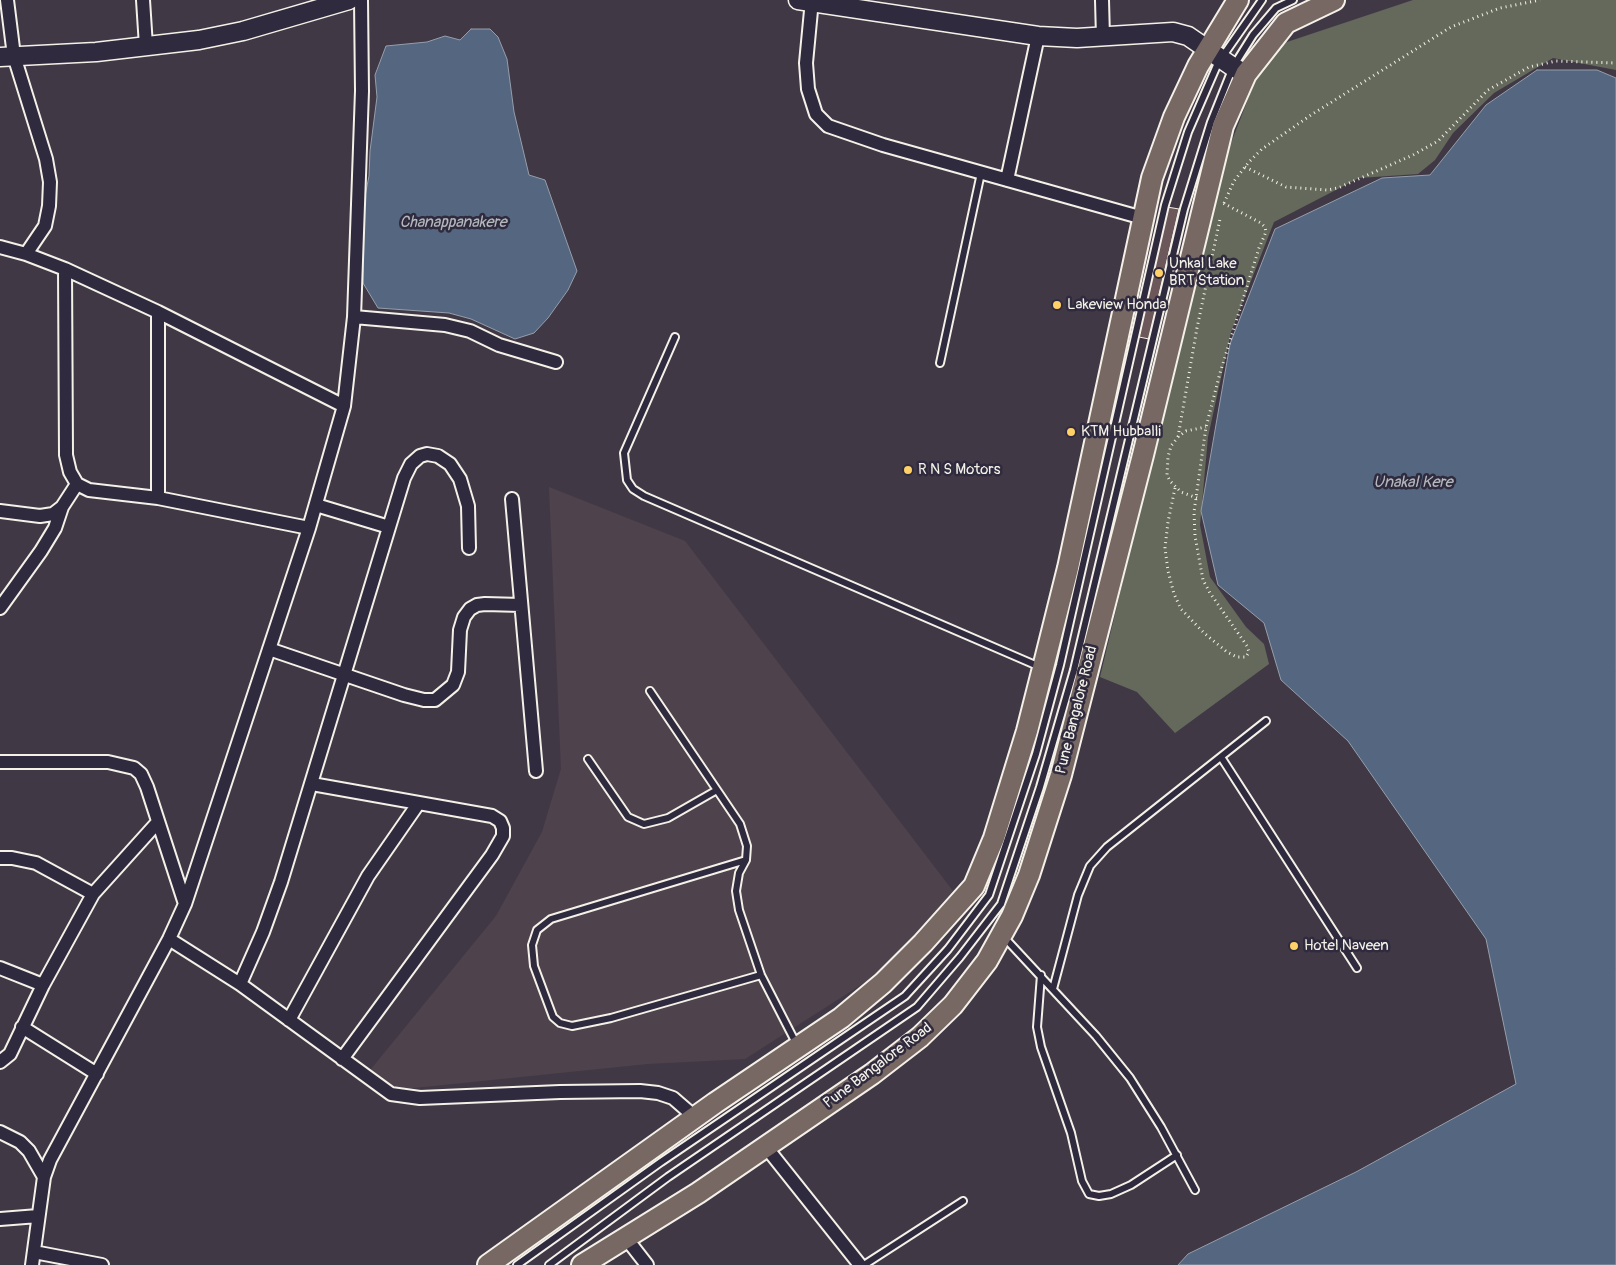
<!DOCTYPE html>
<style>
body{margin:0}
canvas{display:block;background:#413846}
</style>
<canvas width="1616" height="1265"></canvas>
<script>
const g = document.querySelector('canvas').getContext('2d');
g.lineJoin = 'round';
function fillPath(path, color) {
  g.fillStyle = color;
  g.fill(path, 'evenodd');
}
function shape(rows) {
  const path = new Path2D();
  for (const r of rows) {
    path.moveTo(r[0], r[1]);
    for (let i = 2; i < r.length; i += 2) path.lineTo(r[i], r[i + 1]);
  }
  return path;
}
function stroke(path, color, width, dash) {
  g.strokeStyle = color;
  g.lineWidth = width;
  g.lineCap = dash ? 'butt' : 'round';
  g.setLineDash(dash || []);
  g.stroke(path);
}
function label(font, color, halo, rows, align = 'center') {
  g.font = font + ' Pangolin,sans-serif';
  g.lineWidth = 5;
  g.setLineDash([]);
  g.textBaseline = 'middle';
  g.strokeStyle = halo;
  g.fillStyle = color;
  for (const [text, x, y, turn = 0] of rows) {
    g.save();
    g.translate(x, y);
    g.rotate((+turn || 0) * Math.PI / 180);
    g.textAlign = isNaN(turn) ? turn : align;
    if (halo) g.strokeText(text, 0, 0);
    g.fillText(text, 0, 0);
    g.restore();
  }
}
const built = shape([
 [549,487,685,541,953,891,895,963,745,1059,647,1064,375,1092,367,1074,496,916,542,832,561,769]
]);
const green = shape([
 [1413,0,1616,0,1616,70,1553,58,1494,93,1453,133,1435,160,1418,174,1359,178,1274,222,1231,332,1208,437,1200,525,1210,577,1246,627,1264,644,1269,664,1175,733,1137,692,1100,677,1221,169,1255,81,1284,43]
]);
const water = shape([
 [471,29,490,29,498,37,507,59,514,112,529,175,545,180,577,271,568,290,548,318,534,333,515,339,471,319,449,313,378,308,363,283,363,206,369,176,370,151,377,97,375,75,386,46,427,42,445,36,460,40,471,29],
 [1537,70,1597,70,1616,78,1616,1265,1178,1265,1188,1254,1356,1172,1516,1084,1486,939,1348,741,1281,680,1264,623,1218,585,1201,511,1230,344,1275,229,1382,178,1430,175,1486,105,1537,70]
]);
const building = shape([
 [1167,207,1179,209,1149,339,1139,337,1167,207]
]);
const path = shape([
 [1245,167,1286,187,1327,190,1338,188,1413,155,1438,141,1488,90,1529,67,1556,61,1616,63],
 [1224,203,1234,181,1249,162,1262,149,1311,115,1451,27,1500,8,1540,0],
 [1178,437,1197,328,1220,219],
 [1175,488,1168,522,1165,548,1168,571,1174,594,1181,609,1204,633,1227,652,1237,657,1246,657,1249,652,1247,646,1210,593,1203,580,1195,536,1194,512,1206,427,1220,373,1259,248,1266,232,1265,227,1261,223,1221,202],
 [1197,498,1181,492,1170,481,1167,475,1168,457,1171,446,1178,437,1186,431,1206,427]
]);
const lane = shape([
 [675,337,624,453,627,480,633,489,644,496,1040,667],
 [940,363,981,173],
 [650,691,740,824,747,846,746,860,739,873,736,891,739,910,761,975,797,1045],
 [1221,757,1357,968],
 [588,759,628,817,644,824,668,818,717,790],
 [746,860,551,919,537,930,532,945,534,966,553,1017,560,1023,572,1026,611,1018,761,975],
 [1004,937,1096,1036,1130,1078,1161,1127,1195,1190],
 [1041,975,1037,1027,1041,1047,1071,1133,1082,1181,1089,1194,1099,1196,1111,1194,1131,1185,1177,1155],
 [1053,989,1078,895,1090,866,1107,847,1266,721],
 [517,1265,661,1162,905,996,948,949,989,895,1036,754,1060,665,1165,205,1188,132,1218,63,1262,0],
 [549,1265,668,1177,917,1007,960,957,1001,904,1040,787,1074,670,1184,209,1211,122,1233,67,1253,35,1276,8,1293,0],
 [864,1265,963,1201]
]);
const street = shape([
 [7,0,14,56,46,159,50,182,49,206,45,226,26,254],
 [143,0,146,46],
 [812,0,806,63,808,89,816,114,828,126,883,145,1143,218],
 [1102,0,1103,37],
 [1007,180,1038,36],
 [0,247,26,254,65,269,158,312,344,406],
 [65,269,66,455,70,472,77,484,89,490,158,498,309,528],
 [158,312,158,498],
 [354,317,445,325,470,331,499,345,556,362],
 [512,499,536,771],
 [316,505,389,527],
 [0,511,40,516,53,514,62,507,77,484],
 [0,608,41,551,55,528,62,507],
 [269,649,404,695,424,700,435,700,453,685,458,672,460,630,464,617,470,609,477,605,485,604,521,605],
 [0,762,108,762,134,768,141,774,147,787,185,904],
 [312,784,492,816,500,821,503,828,503,836,492,855,342,1059],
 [0,858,12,858,36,863,93,894],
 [169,939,240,984,391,1094,420,1098,560,1092,640,1091,658,1093,673,1098,696,1118],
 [0,968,43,985],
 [240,984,263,932,281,882,404,478,411,464,420,456,427,454,438,456,450,464,460,479,468,506,469,548],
 [289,1020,368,876,418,804],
 [22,1027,97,1074],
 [0,1062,10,1054,43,985,93,894,157,823],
 [0,1132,20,1142,29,1151,44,1177],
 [766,1147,860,1265],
 [0,1219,38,1216],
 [626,1238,647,1265],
 [34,1252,102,1265],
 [32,1265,44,1177,50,1160,169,939,185,904,309,528,344,406,354,317,362,91,361,0]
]);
const secondary = shape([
 [798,0,1038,36,1077,38,1173,32,1188,36,1233,67,1246,74],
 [0,57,96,52,199,40,243,31,349,0]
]);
const primary = shape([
 [488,1265,715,1103,841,1018,883,983,923,943,974,886,994,838,1027,731,1043,668,1068,568,1152,178,1174,117,1198,66,1238,0],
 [582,1265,698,1193,872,1074,920,1037,953,1005,987,961,1012,916,1029,875,1061,775,1143,455,1223,126,1246,74,1286,23,1334,0]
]);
const markers = [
 [1159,273,5,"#ffd166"],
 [1057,305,5,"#ffd166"],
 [1071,432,5,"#ffd166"],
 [908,470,5,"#ffd166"],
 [1294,946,5,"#ffd166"]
];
const poiNames = [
 ["Unkal Lake",1169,264],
 ["BRT Station",1169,281],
 ["Lakeview Honda",1067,305],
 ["KTM Hubballi",1081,432],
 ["R N S Motors",918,470],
 ["Hotel Naveen",1304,946]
];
const streetNames = [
 ["Pune Bangalore Road",1077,710,-76],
 ["Pune Bangalore Road",878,1066,-37]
];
const waterNames = [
 ["Chanappanakere",453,223],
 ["Unakal Kere",1413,483]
];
fillPath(built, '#4e424c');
fillPath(green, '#64695b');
fillPath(water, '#556680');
stroke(water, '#959eaa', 1);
fillPath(building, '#6c585a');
stroke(building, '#f4f1e8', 1);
stroke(lane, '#f4f1e8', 10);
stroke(street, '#f4f1e8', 16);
stroke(secondary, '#f4f1e8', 21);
stroke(primary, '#f4f1e8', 24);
stroke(path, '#f4f1e8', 3, [1, 4]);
stroke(lane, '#2f2a3d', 6);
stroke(street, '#2f2a3d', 12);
stroke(secondary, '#2f2a3d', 18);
stroke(primary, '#776864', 20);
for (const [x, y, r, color] of markers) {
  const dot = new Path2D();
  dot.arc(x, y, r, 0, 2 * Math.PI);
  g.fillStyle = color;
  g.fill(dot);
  stroke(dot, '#2f2a3d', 2);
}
label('15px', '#f4f1e8', '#2f2a3d', poiNames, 'left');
label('15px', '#f4f1e8', '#2f2a3d', streetNames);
label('italic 16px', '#b4b9be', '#2f2a3d', waterNames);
</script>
